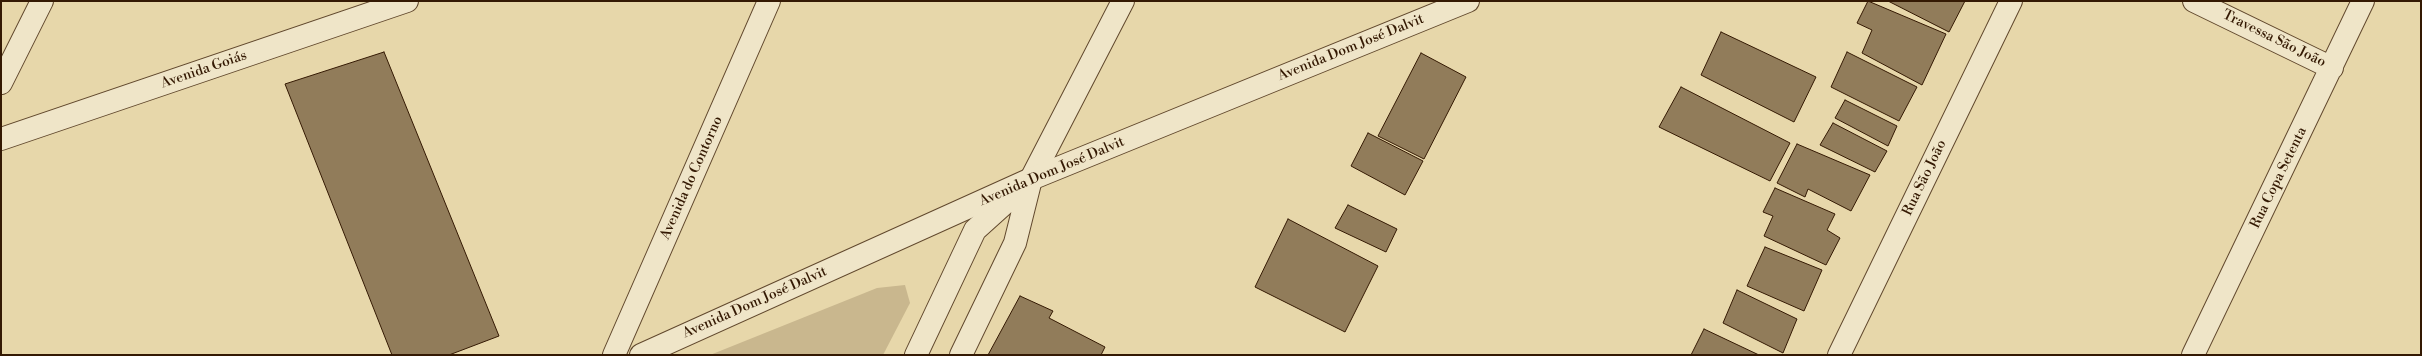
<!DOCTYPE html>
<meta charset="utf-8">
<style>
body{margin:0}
#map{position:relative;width:2422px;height:356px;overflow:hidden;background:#e7d7aa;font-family:"Libre Bodoni",serif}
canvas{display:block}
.frame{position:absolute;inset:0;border:2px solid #341903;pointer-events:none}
</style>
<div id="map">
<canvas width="2422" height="356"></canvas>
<div class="frame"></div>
</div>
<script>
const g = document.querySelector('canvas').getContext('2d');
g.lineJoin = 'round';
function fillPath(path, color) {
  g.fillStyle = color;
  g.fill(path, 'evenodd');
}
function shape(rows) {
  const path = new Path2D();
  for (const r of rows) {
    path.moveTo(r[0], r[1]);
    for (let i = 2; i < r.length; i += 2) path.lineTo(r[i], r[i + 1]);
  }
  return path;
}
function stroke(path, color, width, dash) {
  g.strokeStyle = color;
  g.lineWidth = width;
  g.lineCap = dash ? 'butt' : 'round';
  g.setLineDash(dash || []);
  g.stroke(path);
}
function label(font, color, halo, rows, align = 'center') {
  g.font = font + ' "Libre Bodoni",serif';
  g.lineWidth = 4;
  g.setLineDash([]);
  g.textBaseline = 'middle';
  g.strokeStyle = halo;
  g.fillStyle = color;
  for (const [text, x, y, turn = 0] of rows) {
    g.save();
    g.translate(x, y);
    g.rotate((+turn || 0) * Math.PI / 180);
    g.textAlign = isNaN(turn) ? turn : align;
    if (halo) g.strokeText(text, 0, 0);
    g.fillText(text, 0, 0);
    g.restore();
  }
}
const green = shape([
 [905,285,910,303,883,355,710,355,877,288]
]);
const building = shape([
 [1868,1,1946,34,1922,85,1862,53,1872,30,1857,23,1868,1],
 [1888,1,1965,1,1949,32,1888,1],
 [1721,32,1816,77,1794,122,1701,75,1721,32],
 [384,52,499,336,449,355,392,355,285,84,384,52],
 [1847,52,1917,87,1899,121,1831,87,1847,52],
 [1421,53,1466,77,1424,159,1378,136,1421,53],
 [1681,87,1790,143,1770,181,1659,127,1681,87],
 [1845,100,1897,126,1888,146,1835,118,1845,100],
 [1833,123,1887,151,1875,172,1820,145,1833,123],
 [1368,133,1423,161,1405,195,1351,166,1368,133],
 [1797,144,1870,175,1851,211,1808,189,1805,197,1777,183,1797,144],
 [1775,188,1835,214,1827,230,1840,238,1826,265,1764,236,1773,216,1763,212,1775,188],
 [1348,205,1397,229,1386,252,1335,228,1348,205],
 [1288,219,1378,266,1345,332,1255,287,1288,219],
 [1765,247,1822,270,1804,311,1747,286,1765,247],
 [1737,290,1797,319,1783,353,1723,323,1737,290],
 [1020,296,1053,311,1049,318,1105,347,1101,355,988,355,1020,296],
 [1704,329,1759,355,1691,355,1704,329]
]);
const minor = shape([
 [2194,1,2332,68],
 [1,83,42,1],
 [1,139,407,1],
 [614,355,769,1],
 [916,355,975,230,1026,184],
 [961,355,1015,243,1031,179,1123,1],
 [1839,355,2011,1],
 [2193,355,2363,1]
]);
const tertiary = shape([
 [641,355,1031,179,1468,1]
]);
const streetNames = [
 ["Travessa São João",2274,39,26],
 ["Avenida Dom José Dalvit",1351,48,-22],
 ["Avenida Goiás",204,70,-19],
 ["Avenida Dom José Dalvit",1052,172,-23],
 ["Avenida do Contorno",692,178,-66],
 ["Rua São João",1925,178,-64],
 ["Rua Copa Setenta",2279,178,-64],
 ["Avenida Dom José Dalvit",755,303,-24]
];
fillPath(green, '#c9b78e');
fillPath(building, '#917c5a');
stroke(building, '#341903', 1);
stroke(minor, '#61482d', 24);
stroke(tertiary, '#61482d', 24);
stroke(minor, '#efe5c8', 22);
stroke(tertiary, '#efe5c8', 22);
label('14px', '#341903', '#efe5c8', streetNames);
</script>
